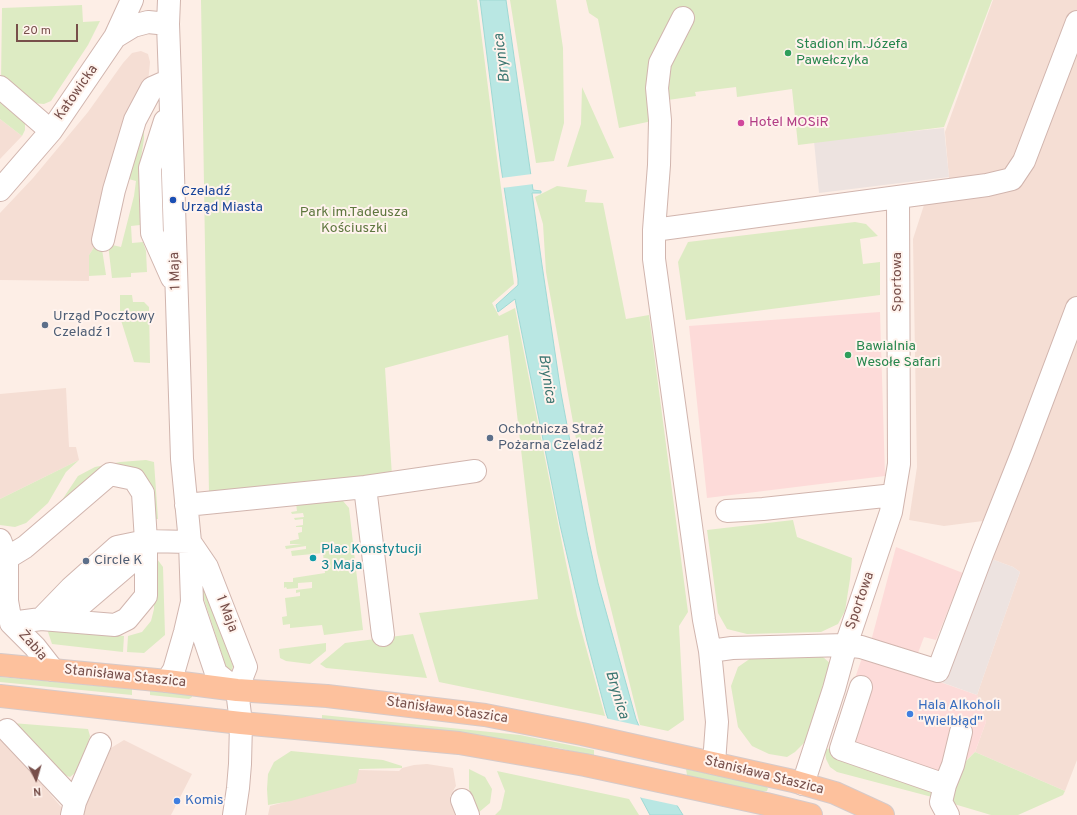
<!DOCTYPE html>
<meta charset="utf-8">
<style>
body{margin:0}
#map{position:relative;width:1077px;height:815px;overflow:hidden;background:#fdeee6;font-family:Overpass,sans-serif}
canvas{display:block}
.north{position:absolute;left:16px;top:759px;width:40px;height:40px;-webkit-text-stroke:3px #fff3ed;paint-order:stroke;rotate:175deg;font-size:11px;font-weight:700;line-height:16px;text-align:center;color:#774f4a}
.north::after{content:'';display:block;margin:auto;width:14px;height:18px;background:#774f4a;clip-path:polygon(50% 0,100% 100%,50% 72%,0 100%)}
.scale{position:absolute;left:16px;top:24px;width:62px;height:18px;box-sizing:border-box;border:2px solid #774f4a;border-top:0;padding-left:5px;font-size:12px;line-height:14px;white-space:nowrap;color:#774f4a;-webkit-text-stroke:3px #fff3ed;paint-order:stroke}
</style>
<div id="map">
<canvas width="1077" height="815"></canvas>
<div class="north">N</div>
<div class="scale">20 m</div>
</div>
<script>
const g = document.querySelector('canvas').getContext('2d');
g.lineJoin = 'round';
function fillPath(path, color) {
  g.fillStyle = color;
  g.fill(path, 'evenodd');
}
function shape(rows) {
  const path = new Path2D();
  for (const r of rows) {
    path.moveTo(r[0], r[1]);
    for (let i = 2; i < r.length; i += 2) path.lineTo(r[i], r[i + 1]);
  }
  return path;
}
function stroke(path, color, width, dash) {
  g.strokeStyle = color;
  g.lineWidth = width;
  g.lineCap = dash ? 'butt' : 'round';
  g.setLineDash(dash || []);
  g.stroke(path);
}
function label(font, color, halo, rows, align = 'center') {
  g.font = font + ' Overpass,sans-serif';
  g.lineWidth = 4;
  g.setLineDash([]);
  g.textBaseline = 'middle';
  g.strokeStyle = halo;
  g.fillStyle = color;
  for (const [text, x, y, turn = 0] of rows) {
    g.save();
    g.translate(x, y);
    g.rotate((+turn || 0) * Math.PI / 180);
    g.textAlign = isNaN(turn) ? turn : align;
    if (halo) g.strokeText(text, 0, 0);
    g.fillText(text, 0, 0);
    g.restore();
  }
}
const residential = shape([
 [993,0,1077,0,1077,760,1065,791,975,752,986,722,977,695,1020,572,1013,567,986,557,983,521,944,526,909,520,917,467,913,239,924,205,951,201,945,132],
 [141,51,148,54,150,62,148,83,116,160,93,249,89,255,89,281,0,280,0,213,33,178,88,112,123,63,132,53],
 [0,119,22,136,0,159],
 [66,388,69,447,76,447,79,460,0,499,0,394],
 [0,735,68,815,0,815],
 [124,740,192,774,171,815,82,815,111,748],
 [427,764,453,768,456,786,450,796,455,815,268,815,270,806,353,783,357,770,399,771,402,768,414,765]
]);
const commercial = shape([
 [880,312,885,476,707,498,689,326],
 [896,547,963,573,936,640,924,637,915,661,870,645],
 [863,655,977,695,986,722,975,752,935,791,829,753]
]);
const industrial = shape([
 [944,128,949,177,819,193,814,141],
 [986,557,1013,567,1020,572,977,695,941,682]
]);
const green = shape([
 [201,0,477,0,495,143,514,284,492,303,499,316,515,308,566,563,577,615,605,716,439,682,419,613,538,599,508,335,385,368,392,476,209,494],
 [510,0,556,0,563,48,564,123,554,161,536,163],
 [586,0,992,0,944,127,798,145,792,89,737,97,736,87,695,92,696,96,668,100,671,117,619,128,598,19,589,13],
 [82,5,83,22,100,21,88,45,51,101,44,104,32,103,1,83,2,8],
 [582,87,614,158,567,167,581,124],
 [0,101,25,123,25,130,22,136,0,119],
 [142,121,144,127,144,139,139,170,140,225,131,226,132,243,143,242,146,251,147,272,131,273,131,277,112,278,108,244,121,247,134,196,136,181,125,178],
 [557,186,587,190,585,202,603,203,626,319,649,315,688,612,679,626,684,720,668,731,640,725,597,553,576,439,546,272,543,224,535,197],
 [855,222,866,224,878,236,860,239,863,264,880,262,880,295,686,320,678,262,688,242],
 [95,242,101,243,106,275,89,276,89,255,93,249],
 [120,295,132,295,133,302,144,302,149,307,150,363,134,362,120,317],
 [79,460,66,472,48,503,26,523,15,527,0,525,0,499],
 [146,460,154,462,158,519,152,519,138,474,60,503,78,476,95,467,120,462],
 [336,499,343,501,349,508,363,630,324,635,322,625,290,628,290,624,283,625,282,617,287,616,285,598,300,596,300,592,296,593,296,590,312,588,312,582,298,583,298,588,287,589,286,587,284,588,284,582,293,582,293,578,325,573,323,553,292,556,291,551,306,549,306,546,286,549,285,546,302,544,290,544,290,541,299,539,298,533,302,532,302,527,296,527,296,526,303,525,303,519,295,520,294,518,304,517,303,513,292,514,291,512,297,511,296,503],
 [793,520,797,537,852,558,850,579,845,611,838,624,821,632,747,634,727,629,718,613,707,530],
 [157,559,163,567,165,635,144,653,127,652,128,636,142,632,151,621,154,609,154,564],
 [200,587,204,587,233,666,231,673,227,670],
 [53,625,62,630,124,636,123,652,52,644,48,632],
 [413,634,427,678,326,668,320,664,345,643],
 [326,643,326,651,310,664,286,661,280,658,279,649],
 [823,657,832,665,812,735,795,752,787,757,769,754,752,746,738,727,731,686,738,667,751,658],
 [0,677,132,689,132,695,0,682],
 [150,691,192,694,192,697,189,699,150,695],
 [322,715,520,735,594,750,594,756,559,748,499,739,322,721],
 [12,723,88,729,90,736,81,764,75,773,70,777,62,774],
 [831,748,830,753,935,791,932,797,837,772,830,767,826,759,825,752,827,749],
 [291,751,383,760,402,766,402,768,359,769,356,783,291,801,268,805,267,789,268,774,274,762],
 [975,752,1065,791,1063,795,1018,815,991,815,954,804,951,795,955,772],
 [469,769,485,777,492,789,490,803,478,813,469,789],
 [686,769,765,786,768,788,767,791,758,792,687,775],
 [497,771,629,799,639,815,495,815,501,809,505,791]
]);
const water = shape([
 [480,0,506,0,533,190,541,191,541,193,532,193,542,265,561,393,587,532,598,583,636,719,663,783,683,815,650,815,626,770,606,713,587,641,560,525,515,299,498,312,496,305,518,285,518,279,501,167,480,0]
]);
const pier = shape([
 [532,174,534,184,502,188,501,178],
 [605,718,641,726,665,782,680,806,638,797,624,771]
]);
const minor = shape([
 [169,0,168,24,170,80,182,459,190,542,192,602,216,673,237,690],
 [683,18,660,63,657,88,660,120,659,165,654,230,654,259,704,620,710,651],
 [115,37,132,0],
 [0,87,51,131],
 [165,121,150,168,152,233,172,278],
 [0,190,51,131,115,37,133,26,148,22,168,24],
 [654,230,898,197],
 [103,240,114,190,135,120,152,88,170,80],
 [365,487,383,635],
 [186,505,365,487,475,471],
 [727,511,763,509,894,495],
 [0,540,7,558,7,601,11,623,35,647,53,670],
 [190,542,207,567,246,667,237,690,241,723,240,764,238,788,234,815],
 [7,558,25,547,110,474,134,479,143,493,146,541,146,596,127,619,115,625,41,619],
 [41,619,71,588,117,547,146,541,190,542],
 [11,623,41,619,82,604,130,563,146,541],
 [167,681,174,670,185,632,192,602],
 [861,687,841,749,945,785],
 [7,730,75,802],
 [714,763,717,722,710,651,732,648,846,645,891,512,899,464,898,197,987,185,1012,179,1024,161,1077,22],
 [803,784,834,689,846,645,861,647,938,671,983,552,1022,454,1077,308],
 [462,800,468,815],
 [72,815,75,802,100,744],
 [948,815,941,802,945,785,953,765,961,732]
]);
const major = shape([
 [0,665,167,681,237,690,327,696,485,715,582,734,793,781,835,793,883,815],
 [0,696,241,723,459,743,585,765,766,804,811,815]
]);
const markers = [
 [788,53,4,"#2e9e5b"],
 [741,123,4,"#d1479c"],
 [173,200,4,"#1a4fb4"],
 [45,325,4,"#5c6f8a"],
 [848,355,4,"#2e9e5b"],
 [490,438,4,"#5c6f8a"],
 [313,558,4,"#0f9aa8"],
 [86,561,4,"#5c6f8a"],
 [910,714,4,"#3f7fe0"],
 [177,801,4,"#3f7fe0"]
];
const leisureNames = [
 ["Stadion im.Józefa",796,45],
 ["Pawełczyka",796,61],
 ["Bawialnia",856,347],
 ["Wesołe Safari",856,363]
];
const streetNames = [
 ["Katowicka",77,93,-55],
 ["1 Maja",176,271,-92],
 ["Sportowa",898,282,-90],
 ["Sportowa",861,601,-71],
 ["1 Maja",226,614,69],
 ["Żabia",32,646,48],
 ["Stanisława Staszica",125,677,6],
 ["Stanisława Staszica",447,711,8],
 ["Stanisława Staszica",764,776,14]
];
const hotelNames = [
 ["Hotel MOSiR",749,123]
];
const transitNames = [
 ["Czeladź",181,192],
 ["Urząd Miasta",181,208]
];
const parkNames = [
 ["Park im.Tadeusza",354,213],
 ["Kościuszki",354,229]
];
const serviceNames = [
 ["Urząd Pocztowy",53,317],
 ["Czeladź 1",53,333],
 ["Ochotnicza Straż",498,430],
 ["Pożarna Czeladź",498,446],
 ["Circle K",94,561]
];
const cultureNames = [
 ["Plac Konstytucji",321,550],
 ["3 Maja",321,566]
];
const shopNames = [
 ["Hala Alkoholi",918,706],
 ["\"Wielbłąd\"",918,722],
 ["Komis",185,801]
];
const waterNames = [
 ["Brynica",503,58,-97],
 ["Brynica",546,379,81],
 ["Brynica",616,695,73]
];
fillPath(residential, '#f5ded4');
fillPath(commercial, '#fddbd9');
fillPath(industrial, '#ede3e0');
fillPath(green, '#ddebc3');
fillPath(water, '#b9e7e3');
stroke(water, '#9fd9d4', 1);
fillPath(pier, '#fdeee6');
stroke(minor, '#d1b5ae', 24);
stroke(major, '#d6cac9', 24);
stroke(minor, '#fff', 22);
stroke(major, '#fdc19d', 22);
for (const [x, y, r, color] of markers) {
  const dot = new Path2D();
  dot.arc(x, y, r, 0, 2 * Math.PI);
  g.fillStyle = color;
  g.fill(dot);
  stroke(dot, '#fff3ed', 1.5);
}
label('14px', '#27864d', '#fff3ed', leisureNames, 'left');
label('14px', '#774f4a', '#fff3ed', streetNames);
label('14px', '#b23c85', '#fff3ed', hotelNames, 'left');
label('14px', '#164399', '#fff3ed', transitNames, 'left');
label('14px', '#5e773e', '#fff3ed', parkNames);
label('14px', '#4e5e75', '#fff3ed', serviceNames, 'left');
label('14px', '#0d838f', '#fff3ed', cultureNames, 'left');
label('14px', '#366cbe', '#fff3ed', shopNames, 'left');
label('italic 15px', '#3a7570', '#fff3ed', waterNames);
</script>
